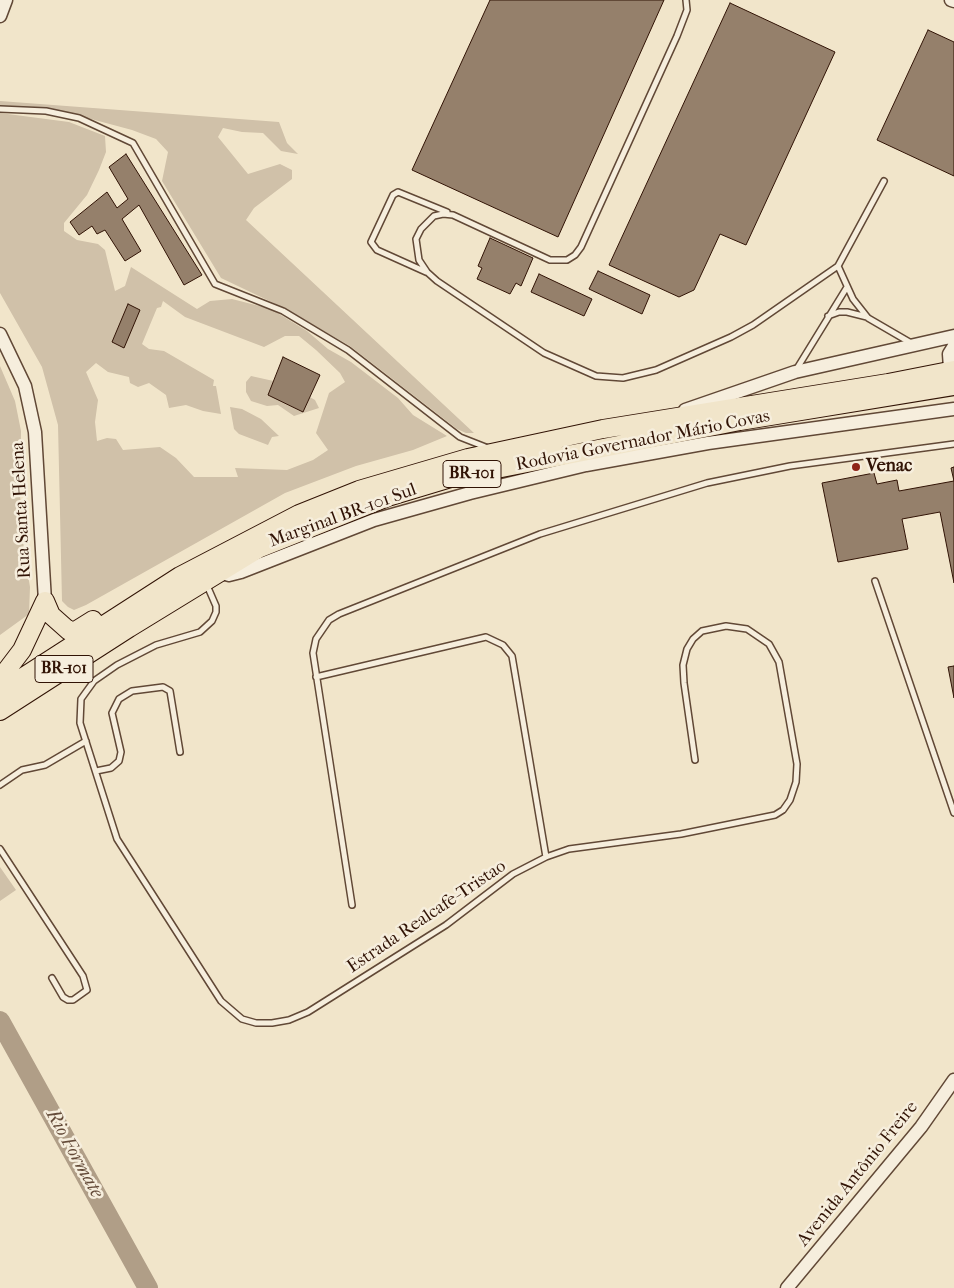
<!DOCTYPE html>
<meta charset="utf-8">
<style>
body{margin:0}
canvas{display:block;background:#f1e5ca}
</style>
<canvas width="954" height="1288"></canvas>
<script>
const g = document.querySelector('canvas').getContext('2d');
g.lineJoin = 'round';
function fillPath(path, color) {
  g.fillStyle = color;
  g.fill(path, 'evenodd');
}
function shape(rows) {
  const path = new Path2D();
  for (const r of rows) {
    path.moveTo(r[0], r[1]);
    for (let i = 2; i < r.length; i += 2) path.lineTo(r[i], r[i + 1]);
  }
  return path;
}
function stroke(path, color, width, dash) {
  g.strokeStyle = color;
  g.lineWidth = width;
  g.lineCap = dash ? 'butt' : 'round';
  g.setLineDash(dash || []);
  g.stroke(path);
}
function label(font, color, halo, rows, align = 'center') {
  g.font = font + ' "IM FELL French Canon",serif';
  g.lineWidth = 5;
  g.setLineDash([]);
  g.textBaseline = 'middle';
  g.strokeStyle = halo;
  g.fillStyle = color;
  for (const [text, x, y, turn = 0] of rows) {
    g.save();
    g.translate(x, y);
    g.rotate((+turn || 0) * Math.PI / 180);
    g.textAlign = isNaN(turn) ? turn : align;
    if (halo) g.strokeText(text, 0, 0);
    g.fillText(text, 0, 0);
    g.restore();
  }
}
const green = shape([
 [0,101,279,122,287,143,298,154,281,151,263,133,242,132,223,128,218,137,248,174,280,164,292,170,292,179,254,208,246,220,474,433,466,433,457,429,350,346,284,308,221,278,162,181,168,152,156,139,132,130,65,112,0,107],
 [0,113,69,122,105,136,106,152,99,170,87,195,64,223,64,231,77,240,98,244,105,250,115,291,125,286,131,267,197,309,210,301,232,299,271,309,307,331,328,349,351,362,398,398,413,415,447,436,413,450,356,466,285,493,86,605,74,610,68,607,62,601,58,425,42,367,0,293],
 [163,301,185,317,264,347,285,336,299,336,316,350,340,373,345,382,329,393,316,433,328,450,313,460,287,470,235,468,238,477,194,477,176,458,160,447,123,450,116,439,107,438,97,441,95,422,98,400,86,372,96,363,108,372,129,377,130,383,138,387,149,383,166,395,169,408,186,405,203,411,221,414,216,386,213,386,214,380,164,351,149,349,142,344,157,308,161,307],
 [0,366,15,401,21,431,20,495,24,551,30,587,29,614,0,635],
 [251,376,287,384,315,400,319,408,294,416,278,405,267,406,251,401,246,392,246,382],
 [230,407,242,409,261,419,279,436,272,437,268,445,239,434,234,429],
 [0,867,16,890,0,901]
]);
const river = shape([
 [0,1021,148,1288]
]);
const building = shape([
 [490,0,664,0,558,237,412,170,490,0],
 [730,3,835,52,746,245,720,234,694,290,679,297,609,265,730,3],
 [928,30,954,42,954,176,877,140,928,30],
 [126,154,202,275,184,285,139,205,122,219,141,251,125,261,105,230,97,234,92,226,79,235,70,222,107,192,117,208,128,199,109,167,126,154],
 [490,238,533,258,521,286,516,283,510,294,477,279,482,268,478,266,490,238],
 [598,271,650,295,642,314,589,289,598,271],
 [539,274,592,299,584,316,531,292,539,274],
 [128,304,140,310,124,348,112,342,128,304],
 [283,357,320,375,303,412,268,395,283,357],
 [954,467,954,583,940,512,902,519,908,549,838,562,822,483,874,473,877,484,897,480,899,491,954,481,951,468,954,467],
 [954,666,954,698,948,667,954,666]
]);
const service = shape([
 [686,0,687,10,677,36,581,247,575,255,567,260,550,260,453,215,443,214,434,216,421,229,416,239,419,260,427,272,437,281,544,353,596,376,623,378,656,370,731,337,753,325,838,266],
 [0,109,46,111,79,118,133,143,215,284,283,311,348,350,460,437,488,448],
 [884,181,838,266,853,299,868,318,911,343],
 [426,272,377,250,371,242,393,195,398,192,447,212],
 [828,316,839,312,847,312,867,317],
 [796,370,847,287],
 [875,581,954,813],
 [206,583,216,606,216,612,212,621,200,632,156,645,117,665,94,681,81,699,80,723,117,839,221,1001,242,1019,256,1023,272,1023,289,1020,308,1012,446,925,513,874,546,857,569,849,681,834,775,815,783,810,790,800,796,782,797,764,779,662,769,644,747,629,726,626,702,631,693,639,687,649,683,665,684,683,695,760],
 [316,677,486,637,503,645,512,656,546,857],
 [96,771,111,768,119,761,121,752,112,713,119,699,132,691,163,687,170,691,180,752],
 [0,785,22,770,45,765,86,741],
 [0,849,83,976,87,990,73,1000,68,1000,63,997,52,978],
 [352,905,313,653,316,639,329,620,339,614,540,534,707,483,790,466,954,444]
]);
const tertiary = shape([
 [951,0,954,1],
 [0,16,6,0],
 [0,334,25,386,35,432,45,601],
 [950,368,949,354,954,346],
 [685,410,795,372,954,336],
 [221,573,229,575,241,572,374,520,470,493,586,465,708,443,954,409],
 [787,1288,921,1127,954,1080]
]);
const motorway = shape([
 [45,601,51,615,69,631,77,630,93,620],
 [0,679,22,650,45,601],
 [0,692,180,576,299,514,359,490,468,458,603,429,888,383,954,370],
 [0,711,129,628,258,549,388,497,451,478,740,421,954,386]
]);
const markers = [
 [856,467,5,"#8f2418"]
];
const shields = [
 [472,474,58],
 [64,669,58]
];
const shieldNames = [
 ["BR-101",472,474],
 ["BR-101",64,669]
];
const streetNames = [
 ["Rodovia Governador Mário Covas",643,441,-11],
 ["Rua Santa Helena",22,510,-93],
 ["Marginal BR-101 Sul",343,516,-20],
 ["Estrada Realcafe-Tristao",427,917,-34],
 ["Avenida Antônio Freire",858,1174,-51]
];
const poiNames = [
 ["Venac",866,467]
];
const waterNames = [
 ["Rio Formate",74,1154,61]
];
fillPath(green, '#d0c1a9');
stroke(river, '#b09e87', 20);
fillPath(building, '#95806b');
stroke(building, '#311305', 1);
stroke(service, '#614836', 8);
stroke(tertiary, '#614836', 15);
stroke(motorway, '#311305', 20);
stroke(service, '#f6eedd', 5);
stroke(tertiary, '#f6eedd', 12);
stroke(motorway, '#f1e5ca', 18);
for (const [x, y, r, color] of markers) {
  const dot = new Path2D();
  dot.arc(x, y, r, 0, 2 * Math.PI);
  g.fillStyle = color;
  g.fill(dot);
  stroke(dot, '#f6eedd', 2);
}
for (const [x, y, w] of shields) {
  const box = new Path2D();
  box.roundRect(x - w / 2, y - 13.5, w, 27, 4);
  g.fillStyle = '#f6eedd';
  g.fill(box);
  stroke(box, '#311305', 1);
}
label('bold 16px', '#311305', null, shieldNames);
label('18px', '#311305', '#f6eedd', streetNames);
label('bold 18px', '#311305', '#f6eedd', poiNames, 'left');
label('italic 19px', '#644b39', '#f6eedd', waterNames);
</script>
